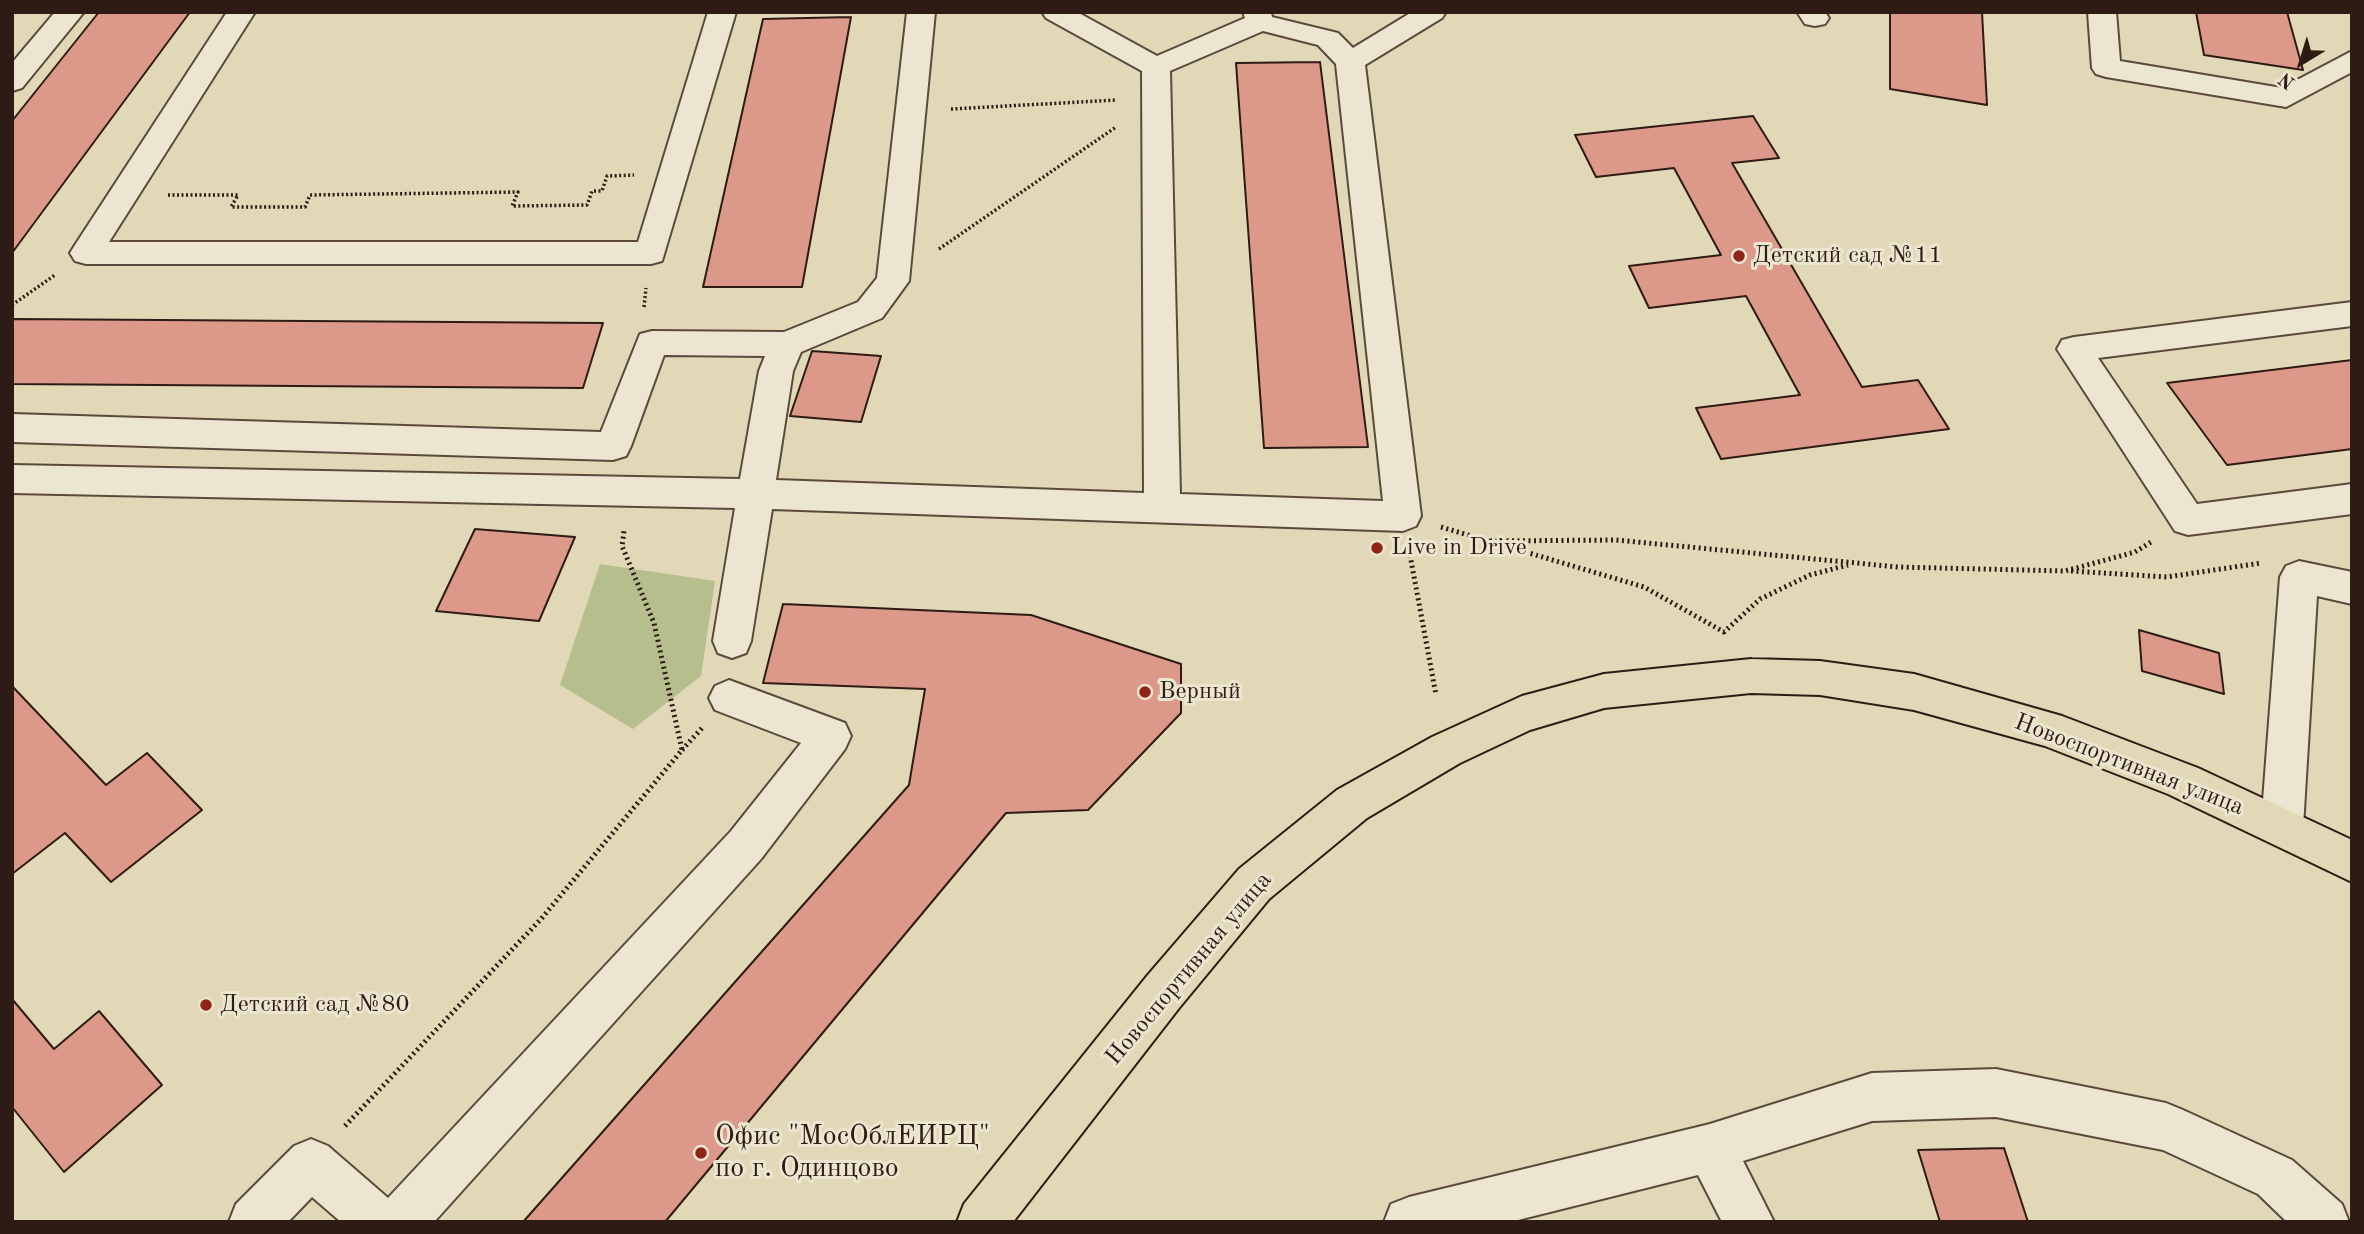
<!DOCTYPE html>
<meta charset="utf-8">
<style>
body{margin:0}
#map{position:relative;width:2364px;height:1234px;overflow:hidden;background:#e1d8b7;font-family:"Old Standard TT",serif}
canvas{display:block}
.frame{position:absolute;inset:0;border:14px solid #2e1b13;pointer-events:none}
.north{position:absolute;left:2266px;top:28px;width:70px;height:70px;-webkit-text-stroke:5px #ece6d0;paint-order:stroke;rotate:218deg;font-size:19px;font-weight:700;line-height:28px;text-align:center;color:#2e1b13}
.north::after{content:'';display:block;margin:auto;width:24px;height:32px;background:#2e1b13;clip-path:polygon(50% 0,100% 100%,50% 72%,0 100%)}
</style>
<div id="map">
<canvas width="2364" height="1234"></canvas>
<div class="frame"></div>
<div class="north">N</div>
</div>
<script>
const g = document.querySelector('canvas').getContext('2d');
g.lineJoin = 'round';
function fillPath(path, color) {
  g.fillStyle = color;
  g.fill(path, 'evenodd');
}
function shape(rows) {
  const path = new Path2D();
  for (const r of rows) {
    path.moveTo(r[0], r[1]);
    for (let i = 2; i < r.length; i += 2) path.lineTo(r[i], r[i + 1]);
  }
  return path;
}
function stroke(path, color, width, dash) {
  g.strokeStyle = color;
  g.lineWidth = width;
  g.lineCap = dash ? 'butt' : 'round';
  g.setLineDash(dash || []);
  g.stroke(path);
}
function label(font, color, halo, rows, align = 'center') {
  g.font = font + ' "Old Standard TT",serif';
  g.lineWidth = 6;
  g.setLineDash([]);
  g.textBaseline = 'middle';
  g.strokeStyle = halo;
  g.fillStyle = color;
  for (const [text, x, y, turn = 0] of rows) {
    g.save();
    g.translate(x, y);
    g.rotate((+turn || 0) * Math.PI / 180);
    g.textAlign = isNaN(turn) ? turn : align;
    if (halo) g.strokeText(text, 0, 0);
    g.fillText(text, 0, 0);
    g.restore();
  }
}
const green = shape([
 [600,564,715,581,701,676,633,729,560,685]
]);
const building = shape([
 [99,12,190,12,12,253,12,121,99,12],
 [1890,12,1982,12,1987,105,1890,89,1890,12],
 [2196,12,2287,12,2303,70,2204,55,2196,12],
 [851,17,802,287,703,287,763,19,851,17],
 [1320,62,1368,447,1264,448,1236,63,1320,62],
 [1753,116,1779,158,1732,163,1862,387,1918,380,1949,429,1721,459,1696,408,1800,395,1746,296,1649,308,1629,266,1721,255,1674,168,1596,177,1575,135,1753,116],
 [12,319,603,323,583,388,12,384,12,319],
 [812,351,881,356,861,422,790,416,812,351],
 [2352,360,2352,449,2227,465,2167,383,2352,360],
 [475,529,575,537,539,621,436,611,475,529],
 [783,604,1031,615,1181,664,1181,713,1088,810,1006,813,665,1222,523,1222,909,785,925,689,763,683,783,604],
 [2139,630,2219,653,2224,694,2142,671,2139,630],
 [12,686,106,785,147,753,202,810,111,882,65,833,12,874,12,686],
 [12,999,54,1049,99,1011,162,1085,64,1172,12,1107,12,999],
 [2004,1148,2028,1222,1940,1222,1918,1150,2004,1148]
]);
const pathFar1 = shape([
 [951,109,1117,100],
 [168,195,238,195,231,207,305,207,310,195,518,192,512,206,587,205,592,191,602,191,607,176,634,175],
 [939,249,1116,127],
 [12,305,55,275],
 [644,307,646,288]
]);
const path = shape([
 [1441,527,1644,587,1724,632,1760,599,1810,575,1848,565],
 [1490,541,1616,540,1898,567,2065,571,2135,552,2151,542],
 [1410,555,1436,695],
 [2071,571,2167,577,2261,563],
 [682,750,702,728],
 [345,1126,541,919,682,750,654,623,622,546,624,531]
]);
const minor = shape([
 [55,12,84,12,22,88,12,91,12,63,55,12],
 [227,12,255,12,109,242,638,242,708,12,736,12,662,261,651,264,86,264,75,261,70,253,75,245,227,12],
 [907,12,935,12,909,281,882,318,801,352,793,371,776,480,1144,493,1142,71,1046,18,1042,12,1077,12,1157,56,1245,18,1243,12,1271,12,1272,17,1338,33,1353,48,1412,12,1446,12,1442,18,1365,65,1421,516,1416,526,1403,531,772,509,751,641,746,653,732,658,718,653,713,641,735,508,12,493,12,465,740,479,759,371,765,356,664,355,631,446,626,456,613,460,12,442,12,414,601,432,640,334,652,331,784,332,858,302,877,278,907,12],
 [1263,31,1318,45,1336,64,1383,501,1180,494,1170,71,1263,31],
 [1797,12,1825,12,1829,18,1825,24,1815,26,1805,24,1797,12],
 [2088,12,2116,12,2120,61,2282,88,2352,51,2352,72,2286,107,2106,77,2096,74,2092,68,2088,12],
 [2352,302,2352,326,2098,358,2197,504,2352,484,2352,514,2188,535,2175,531,2057,349,2062,340,2074,337,2352,302],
 [2299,561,2352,572,2352,604,2317,596,2303,827,2297,841,2282,847,2267,841,2261,827,2280,577,2286,566,2299,561],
 [729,680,845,723,851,736,845,749,761,859,434,1222,341,1222,312,1197,288,1222,229,1222,236,1204,294,1146,311,1139,328,1146,388,1198,731,831,801,743,715,710,709,698,715,686,729,680],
 [1996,1069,2166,1103,2183,1110,2292,1160,2342,1204,2349,1222,2287,1222,2258,1194,2163,1150,1996,1117,1872,1121,1743,1161,1774,1222,1722,1222,1698,1175,1510,1222,1384,1222,1391,1204,1409,1197,1710,1124,1872,1073,1996,1069]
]);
const major = shape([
 [1751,659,1820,661,1914,674,2062,716,2198,768,2352,840,2352,882,2168,794,2045,746,1914,710,1820,695,1751,693,1604,708,1530,730,1460,763,1367,818,1269,899,1179,1008,1013,1222,957,1222,964,1204,1147,976,1239,869,1337,790,1432,737,1522,696,1604,674,1751,659]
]);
const markers = [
 [1739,256,7,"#8f2418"],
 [1377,548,7,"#8f2418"],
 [1145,692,7,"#8f2418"],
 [206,1005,7,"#8f2418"],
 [701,1153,7,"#8f2418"]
];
const poiNames = [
 ["Детский сад №11",1753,256],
 ["Live in Drive",1391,548],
 ["Верный",1159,692],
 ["Детский сад №80",220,1005]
];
const streetNames = [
 ["Новоспортивная улица",2129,765,21],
 ["Новоспортивная улица",1189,969,-50]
];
const nearPoinames = [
 ["Офис \"МосОблЕИРЦ\"",715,1137],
 ["по г. Одинцово",715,1169]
];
fillPath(green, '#b6be8d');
fillPath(building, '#dc9989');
stroke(building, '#2e1b13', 2);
stroke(minor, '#5b4a3c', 4);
stroke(major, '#2e1b13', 4);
stroke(pathFar1, '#2e1b13', 3.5, [2, 2.5]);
stroke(path, '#2e1b13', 5, [2, 3.5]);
fillPath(minor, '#ece6d0');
fillPath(major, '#e1d8b7');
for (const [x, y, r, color] of markers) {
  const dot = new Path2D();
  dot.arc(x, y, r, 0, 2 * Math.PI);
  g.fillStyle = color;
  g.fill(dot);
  stroke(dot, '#ece6d0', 2.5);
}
label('24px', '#2e1b13', '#ece6d0', poiNames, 'left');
label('24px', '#2e1b13', '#ece6d0', streetNames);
label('28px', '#2e1b13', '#ece6d0', nearPoinames, 'left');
</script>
